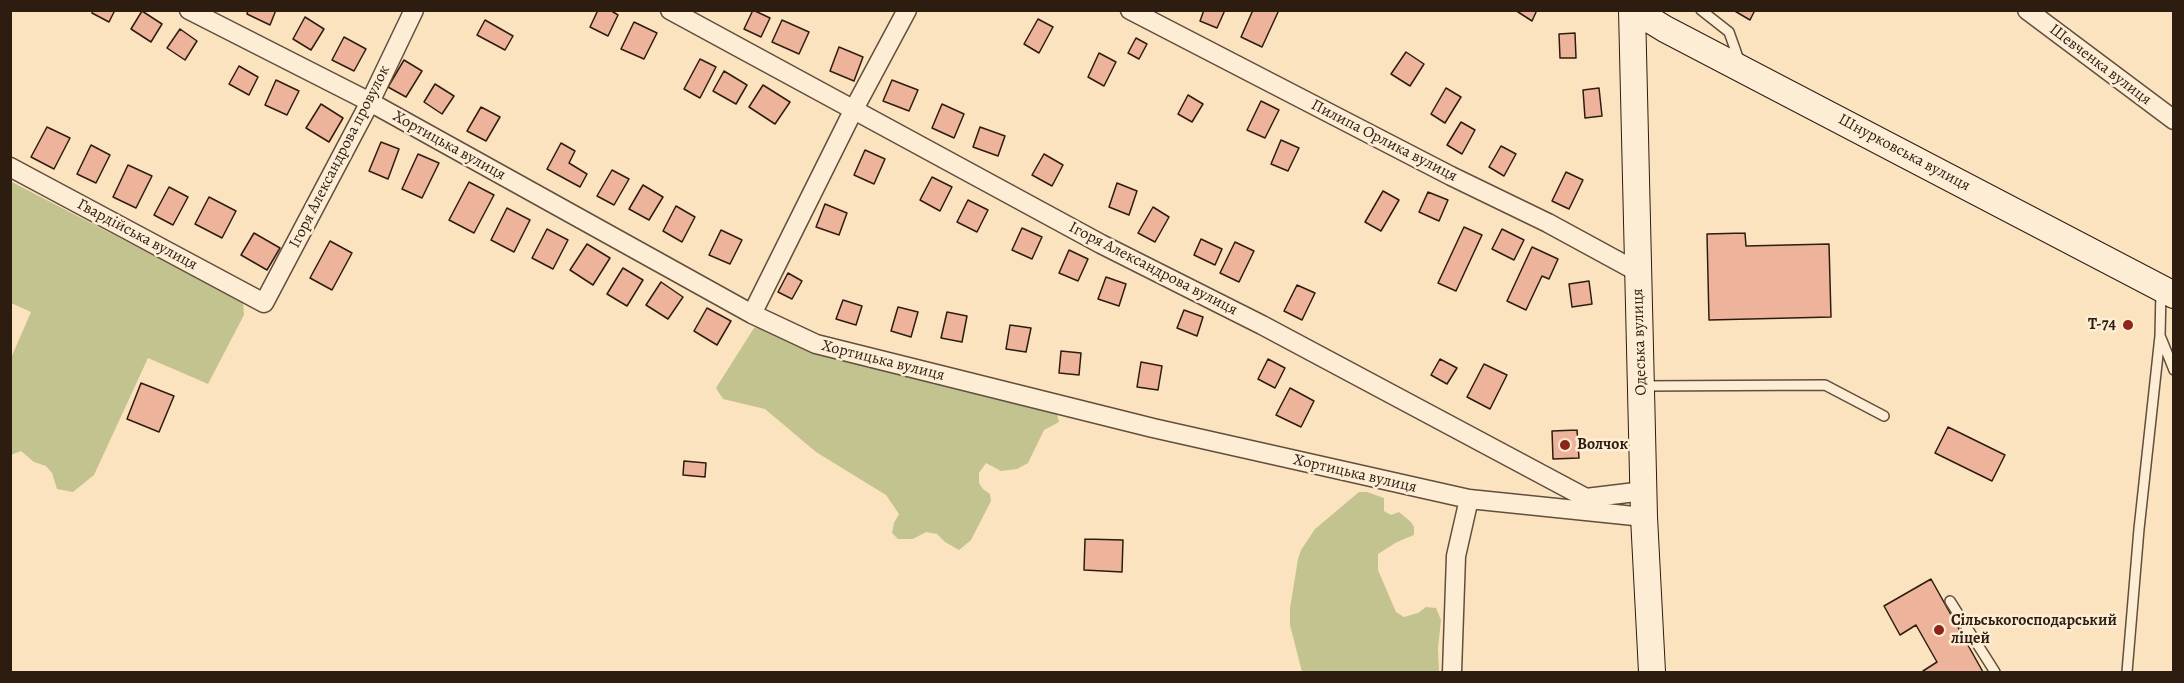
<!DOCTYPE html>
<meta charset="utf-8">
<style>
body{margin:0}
#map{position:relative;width:2184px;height:683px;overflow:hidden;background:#fce3bf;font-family:Alegreya,serif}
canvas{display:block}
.frame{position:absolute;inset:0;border:12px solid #2d1c10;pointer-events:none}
</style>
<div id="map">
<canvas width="2184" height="683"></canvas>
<div class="frame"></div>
</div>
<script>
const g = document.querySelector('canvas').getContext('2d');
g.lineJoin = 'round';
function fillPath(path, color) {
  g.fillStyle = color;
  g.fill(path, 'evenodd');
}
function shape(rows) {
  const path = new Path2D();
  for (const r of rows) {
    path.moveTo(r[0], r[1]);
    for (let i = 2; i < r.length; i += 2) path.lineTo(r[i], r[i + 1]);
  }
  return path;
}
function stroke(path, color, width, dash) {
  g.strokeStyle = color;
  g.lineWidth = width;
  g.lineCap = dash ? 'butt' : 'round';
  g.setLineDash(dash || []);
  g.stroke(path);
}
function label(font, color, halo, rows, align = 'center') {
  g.font = font + ' Alegreya,serif';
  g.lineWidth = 5;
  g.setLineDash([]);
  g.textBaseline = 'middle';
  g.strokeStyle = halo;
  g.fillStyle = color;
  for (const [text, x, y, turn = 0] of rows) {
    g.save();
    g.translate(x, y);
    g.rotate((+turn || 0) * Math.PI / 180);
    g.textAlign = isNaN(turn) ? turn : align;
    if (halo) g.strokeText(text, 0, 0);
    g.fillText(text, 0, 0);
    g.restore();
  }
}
const green = shape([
 [10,181,243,302,244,315,208,384,148,358,94,475,73,492,57,489,52,473,46,466,34,462,21,451,11,455,11,358,31,312,11,303],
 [764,326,1044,407,1057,414,1059,422,1044,430,1028,463,1017,469,1001,471,986,463,979,473,979,483,983,489,990,494,991,501,971,540,959,550,945,542,937,534,926,532,913,539,898,539,892,533,894,523,899,514,886,495,816,452,765,409,723,399,716,388,754,328],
 [1359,492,1367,492,1384,498,1384,511,1391,515,1399,512,1411,522,1414,527,1414,535,1397,542,1378,554,1378,570,1396,612,1404,617,1418,613,1426,607,1436,608,1441,620,1438,648,1439,672,1302,672,1290,625,1290,608,1298,559,1301,550,1315,529]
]);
const building = shape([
 [93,10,115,10,109,22,92,13,93,10],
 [248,10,276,10,270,25,247,14,248,10],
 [598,10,610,10,618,15,608,36,590,27,598,10],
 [753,10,770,18,761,37,744,29,753,10],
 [1204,10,1225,10,1217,28,1200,21,1204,10],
 [1253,10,1279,10,1262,47,1241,37,1253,10],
 [1515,10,1537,10,1532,21,1515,10],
 [1733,10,1755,10,1750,20,1733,10],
 [142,11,162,24,151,42,131,29,142,11],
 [305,17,324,29,311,50,293,39,305,17],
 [1038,19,1053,27,1039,53,1024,44,1038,19],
 [485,20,513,36,505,50,477,35,485,20],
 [782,20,809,32,799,54,772,42,782,20],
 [634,22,657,33,644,59,621,49,634,22],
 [180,29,197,41,185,60,167,48,180,29],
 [1575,33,1576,58,1560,58,1559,34,1575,33],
 [344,37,366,49,354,71,332,60,344,37],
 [1136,38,1147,44,1139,59,1128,53,1136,38],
 [839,47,863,57,854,81,830,71,839,47],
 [1406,52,1424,64,1410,86,1391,74,1406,52],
 [1099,53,1116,62,1104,86,1088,77,1099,53],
 [700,59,716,67,700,98,684,89,700,59],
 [404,60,422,71,406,97,388,87,404,60],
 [239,66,258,77,249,95,229,84,239,66],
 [724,71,747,85,736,104,713,91,724,71],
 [276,80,299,91,287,115,265,105,276,80],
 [892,80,918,90,909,111,883,101,892,80],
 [435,84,454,96,442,114,424,102,435,84],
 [763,85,790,102,775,124,749,107,763,85],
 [1446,88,1461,97,1445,123,1431,114,1446,88],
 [1599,88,1602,116,1585,118,1583,90,1599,88],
 [1188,95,1203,104,1192,122,1178,114,1188,95],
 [1261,101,1279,110,1265,138,1247,130,1261,101],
 [321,104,343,118,329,142,306,128,321,104],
 [942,104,964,114,954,138,932,128,942,104],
 [481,107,500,117,486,141,467,131,481,107],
 [1461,122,1475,130,1462,154,1447,145,1461,122],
 [47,127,70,138,54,169,31,157,47,127],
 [980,127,1005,136,998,156,973,147,980,127],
 [1281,140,1299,148,1288,171,1271,164,1281,140],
 [381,142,399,149,388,179,369,171,381,142],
 [561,143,575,151,569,163,587,174,580,187,547,169,561,143],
 [91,145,110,155,96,183,77,174,91,145],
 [1501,146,1516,154,1504,176,1489,167,1501,146],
 [865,150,885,159,874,184,854,175,865,150],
 [418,154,439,163,422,198,402,189,418,154],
 [1044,154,1063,165,1052,186,1032,175,1044,154],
 [128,165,152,176,136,208,113,197,128,165],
 [612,170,629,179,614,205,597,196,612,170],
 [1566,172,1583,180,1569,209,1552,201,1566,172],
 [932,177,952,187,940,211,920,200,932,177],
 [469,182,494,195,474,233,449,220,469,182],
 [1117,183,1137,191,1129,215,1109,207,1117,183],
 [643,185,663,197,649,220,629,209,643,185],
 [169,187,188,197,173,225,154,215,169,187],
 [1383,191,1399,200,1381,231,1365,222,1383,191],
 [1428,192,1448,200,1439,221,1419,212,1428,192],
 [209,197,236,211,222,238,195,224,209,197],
 [968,200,988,210,977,232,957,222,968,200],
 [825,204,847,213,839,235,816,227,825,204],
 [676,206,695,217,682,242,663,231,676,206],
 [1153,207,1169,217,1155,242,1138,233,1153,207],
 [507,208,530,220,514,252,491,240,507,208],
 [1464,227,1482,235,1456,291,1438,283,1464,227],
 [1022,228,1042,237,1032,259,1012,250,1022,228],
 [547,229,568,240,553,269,532,258,547,229],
 [1502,229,1524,240,1514,260,1492,249,1502,229],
 [721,230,742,240,730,264,709,255,721,230],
 [254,233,280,248,267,270,241,255,254,233],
 [1745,233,1746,246,1829,244,1831,317,1709,320,1707,234,1745,233],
 [1201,239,1222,249,1215,265,1194,255,1201,239],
 [330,241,352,253,332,290,310,278,330,241],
 [1235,242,1254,251,1239,282,1220,273,1235,242],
 [587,244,610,258,593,285,570,270,587,244],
 [1532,247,1558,259,1549,279,1542,276,1526,310,1507,301,1532,247],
 [1069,250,1088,259,1078,281,1059,273,1069,250],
 [623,268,643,280,627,306,607,294,623,268],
 [788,273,802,281,792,299,778,292,788,273],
 [1106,277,1126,284,1119,306,1098,299,1106,277],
 [1589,281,1592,304,1572,307,1569,284,1589,281],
 [661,282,683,297,668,319,646,305,661,282],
 [1297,285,1315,293,1302,320,1284,311,1297,285],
 [843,300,862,306,856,325,836,319,843,300],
 [898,307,918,312,911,337,891,331,898,307],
 [707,308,731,321,717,345,694,331,707,308],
 [1184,310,1203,317,1197,336,1177,328,1184,310],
 [947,312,967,316,962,342,941,338,947,312],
 [1010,325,1031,328,1026,352,1006,349,1010,325],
 [1061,351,1081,353,1079,375,1059,373,1061,351],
 [1268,359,1285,368,1275,388,1258,379,1268,359],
 [1440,359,1457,368,1447,384,1431,375,1440,359],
 [1141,362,1162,366,1158,390,1137,387,1141,362],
 [1484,364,1507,375,1490,409,1467,397,1484,364],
 [141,383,174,396,159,432,127,419,141,383],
 [1290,388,1314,401,1301,427,1276,415,1290,388],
 [1948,427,2005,455,1992,481,1935,453,1948,427],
 [1577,430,1579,458,1553,459,1552,431,1577,430],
 [684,461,706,463,705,477,683,475,684,461],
 [1085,539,1123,540,1122,572,1084,570,1085,539],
 [1931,579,1983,672,1924,672,1923,671,1937,662,1916,625,1900,635,1884,606,1931,579]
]);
const lane = shape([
 [1701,10,1729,32,1740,63],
 [2161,338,2174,370],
 [1643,386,1825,385,1884,416],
 [1950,601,1995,672],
 [2127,672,2139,529,2160,336,2161,290]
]);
const street = shape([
 [189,10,370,102,752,314,816,344,1153,428,1469,499,1644,517],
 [670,10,1101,244,1262,325,1586,498,1644,491],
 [1130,10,1451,176,1548,223,1638,272],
 [2027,10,2174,120],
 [10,167,264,303,370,102,414,10],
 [752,314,854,109,907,10],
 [1452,672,1456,556,1469,499]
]);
const secondary = shape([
 [1632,10,1644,517,1652,672],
 [1634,10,1665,29,2174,295]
]);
const markers = [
 [2128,325,6,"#8f2418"],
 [1565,445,6,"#8f2418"],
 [1939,630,6,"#8f2418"]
];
const streetNames = [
 ["Шевченка вулиця",2100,65,37],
 ["Пилипа Орлика вулиця",1384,141,27],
 ["Хортицька вулиця",449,146,29],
 ["Шнурковська вулиця",1904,153,28],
 ["Ігоря Александрова провулок",340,157,-63],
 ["Гвардійська вулиця",137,235,28],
 ["Ігоря Александрова вулиця",1153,269,27],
 ["Одеська вулиця",1640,342,-92],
 ["Хортицька вулиця",883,361,14],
 ["Хортицька вулиця",1355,474,13]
];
const poiNames = [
 ["Т-74",2116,325,"right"],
 ["Волчок",1577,445],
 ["Сільськогосподарський",1951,621],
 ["ліцей",1951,639]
];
fillPath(green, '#c3c38f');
fillPath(building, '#edb49b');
stroke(building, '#2d1c10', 1.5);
stroke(lane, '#614e3c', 12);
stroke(street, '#614e3c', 21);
stroke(secondary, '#2d1c10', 28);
stroke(lane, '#fdedd5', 9);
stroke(street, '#fdedd5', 18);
stroke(secondary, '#fdedd5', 26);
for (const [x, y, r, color] of markers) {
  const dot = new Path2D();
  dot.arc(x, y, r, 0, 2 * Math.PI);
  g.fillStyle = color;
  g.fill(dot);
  stroke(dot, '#fdedd5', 2);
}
label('16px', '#2d1c10', '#fdedd5', streetNames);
label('bold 16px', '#2d1c10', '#fdedd5', poiNames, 'left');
</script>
